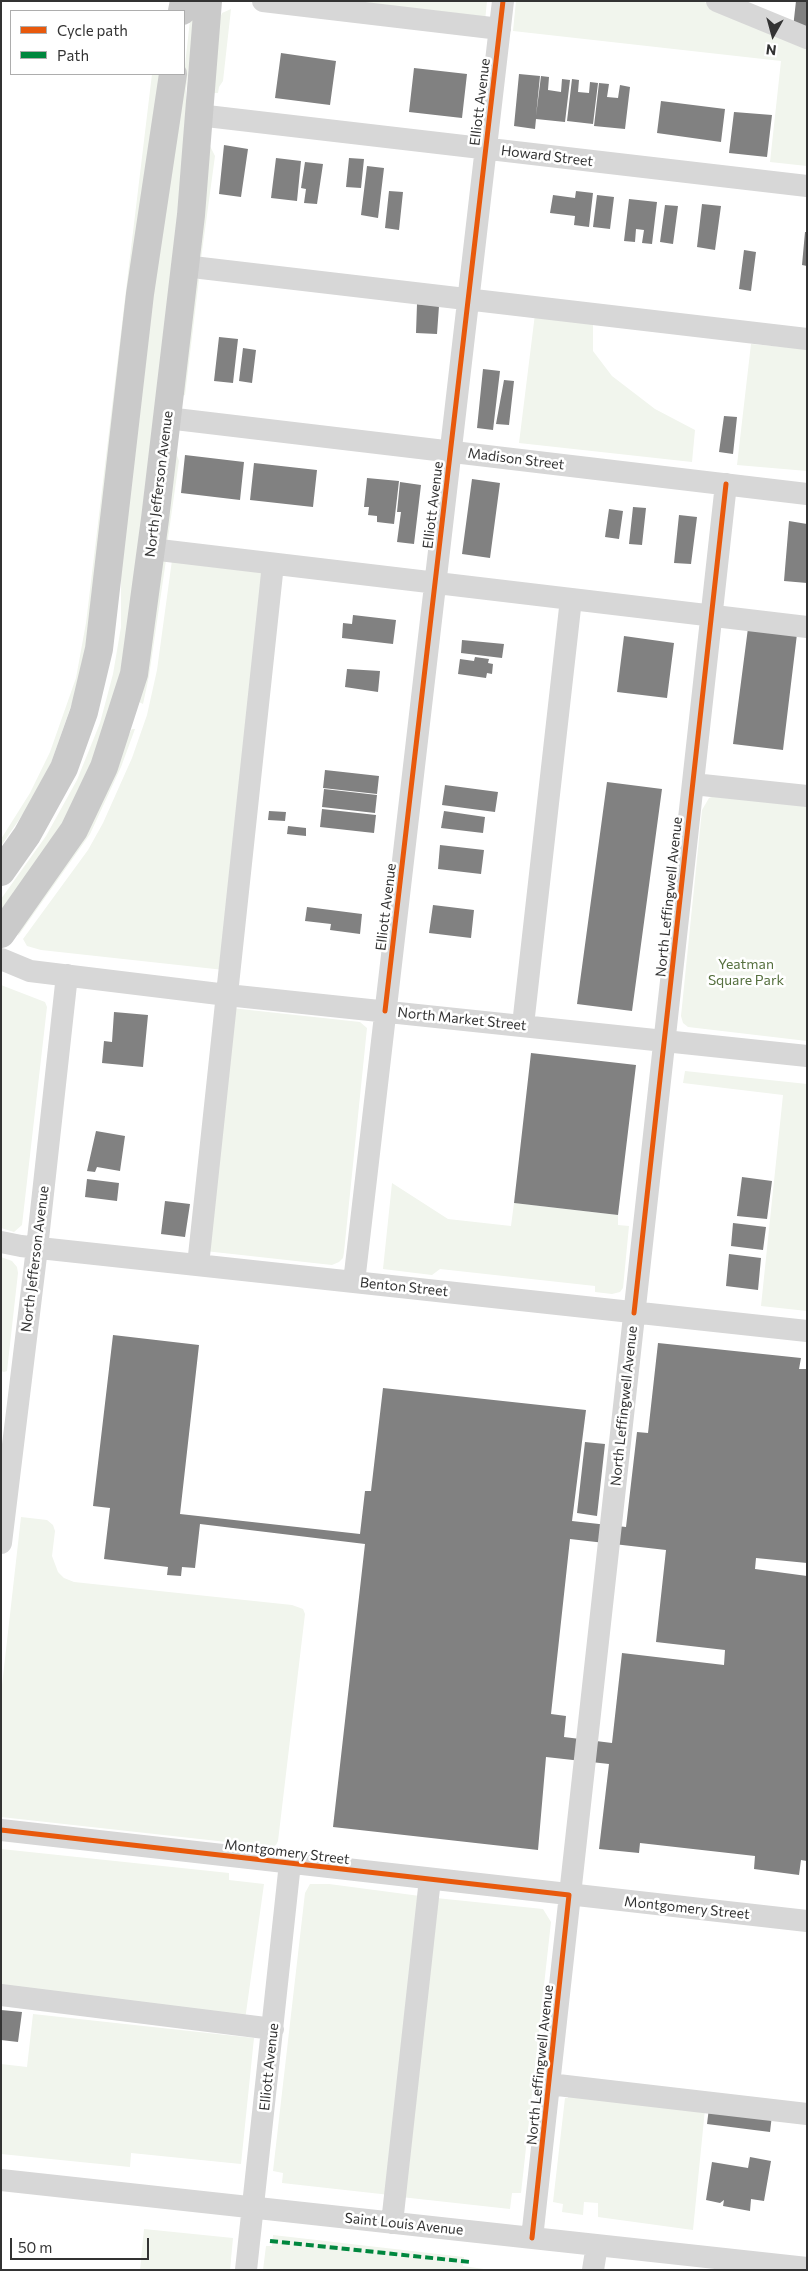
<!DOCTYPE html>
<style>
body{margin:0}
#map{position:relative;width:808px;height:2271px;overflow:hidden;background:#fff;font-family:Commissioner,sans-serif}
canvas{display:block}
.frame{position:absolute;inset:0;border:2px solid #333;pointer-events:none}
.legend{position:absolute;left:10px;top:10px;width:175px;height:65px;box-sizing:border-box;background:#fff;border:1px solid #adadad;margin:0;padding:6px 9px;list-style:none;font-size:15px;color:#333}
.legend li{display:flex;align-items:center;gap:10px;height:25px}
.legend b{width:25px;border:1px solid #adadad}
.north{position:absolute;left:748px;top:10px;width:50px;height:50px;-webkit-text-stroke:4px #fff;paint-order:stroke;rotate:187deg;font-size:14px;font-weight:700;line-height:20px;text-align:center;color:#333}
.north::after{content:'';display:block;margin:auto;width:18px;height:22px;background:#333;clip-path:polygon(50% 0,100% 100%,50% 72%,0 100%)}
.scale{position:absolute;left:10px;top:2238px;width:139px;height:22px;box-sizing:border-box;border:2px solid #333;border-top:0;padding-left:6px;font-size:15px;line-height:18px;white-space:nowrap;color:#333;-webkit-text-stroke:4px #fff;paint-order:stroke}
</style>
<div id="map">
<canvas width="808" height="2271"></canvas>
<div class="frame"></div>
<ul class="legend">
<li><b style="height:6px;background:#e8590c"></b>Cycle path</li>
<li><b style="height:6px;background:#00873e"></b>Path</li>
</ul>
<div class="north">N</div>
<div class="scale">50 m</div>
</div>
<script>
const g = document.querySelector('canvas').getContext('2d');
g.lineJoin = 'round';
function fillPath(path, color) {
  g.fillStyle = color;
  g.fill(path, 'evenodd');
}
function shape(rows) {
  const path = new Path2D();
  for (const r of rows) {
    path.moveTo(r[0], r[1]);
    for (let i = 2; i < r.length; i += 2) path.lineTo(r[i], r[i + 1]);
  }
  return path;
}
function stroke(path, color, width, dash) {
  g.strokeStyle = color;
  g.lineWidth = width;
  g.lineCap = dash ? 'butt' : 'round';
  g.setLineDash(dash || []);
  g.stroke(path);
}
function label(font, color, halo, rows, align = 'center') {
  g.font = font + ' Commissioner,sans-serif';
  g.lineWidth = 5;
  g.setLineDash([]);
  g.textBaseline = 'middle';
  g.strokeStyle = halo;
  g.fillStyle = color;
  for (const [text, x, y, turn = 0] of rows) {
    g.save();
    g.translate(x, y);
    g.rotate((+turn || 0) * Math.PI / 180);
    g.textAlign = isNaN(turn) ? turn : align;
    if (halo) g.strokeText(text, 0, 0);
    g.fillText(text, 0, 0);
    g.restore();
  }
}
const green = shape([
 [323,1,487,1,485,21],
 [516,1,702,1,807,46,807,166,770,162,781,61,513,31],
 [231,9,223,81,219,87,218,93,213,93,220,18,222,13],
 [191,11,196,11,186,90,186,138,130,639,114,709,70,815,1,916,1,899,46,836,77,780,100,723,113,674,121,627,121,551,156,248,184,74],
 [152,74,162,74,90,625,78,686,51,763,25,811,1,846,1,839,30,793,50,752,76,678,86,623],
 [209,144,215,156,201,259,200,258],
 [199,279,185,395,182,396,196,280],
 [535,314,593,321,593,351,612,376,655,409,695,430,692,462,519,443],
 [751,344,807,349,807,471,737,465],
 [176,453,179,461,167,545,163,541],
 [166,560,149,676,143,704,139,702,163,561],
 [172,560,266,572,224,970,41,950,27,946,23,939,88,850,103,823,132,758,147,715,157,670],
 [132,729,135,729,121,767,90,834,18,936,19,931],
 [716,795,807,805,807,1041,688,1027,683,1023,681,1016,702,810,709,798],
 [1,985,45,1002,47,1007,22,1225,14,1232,1,1228],
 [231,1008,360,1022,367,1028,344,1252,343,1258,339,1262,332,1265,205,1251],
 [685,1071,807,1084,807,1311,761,1306,783,1095,683,1083],
 [392,1183,448,1219,511,1226,514,1203,618,1215,618,1225,629,1226,623,1288,620,1292,612,1294,595,1292,595,1286,440,1269,432,1275,383,1269],
 [1,1257,12,1261,17,1267,18,1273,7,1371,4,1372,1,1371],
 [21,1517,47,1520,53,1525,55,1531,52,1556,58,1572,64,1578,74,1582,292,1605,303,1609,305,1614,278,1841,276,1845,272,1847,1,1817,1,1694],
 [1,1849,229,1873,229,1880,264,1884,245,2020,1,1988],
 [310,1884,329,1884,420,1896,390,2195,282,2183,283,2173,273,2171,305,1893],
 [436,1898,543,1909,551,1922,521,2193,512,2193,510,2209,401,2197],
 [33,2014,254,2038,241,2164,131,2153,130,2167,1,2154,1,2064,27,2067],
 [569,2094,705,2109,693,2230,598,2217,598,2203,584,2202,583,2215,562,2212,563,2204,553,2202,565,2098,568,2098],
 [144,2229,233,2238,230,2270,140,2270],
 [273,2235,464,2257,463,2266,491,2270,263,2270,266,2246,272,2246]
]);
const building = shape([
 [796,1,807,1,807,33,793,28],
 [281,53,336,61,330,105,275,98],
 [414,68,467,74,462,118,409,112],
 [519,74,540,76,536,116,541,76,549,77,548,90,561,92,562,79,570,80,565,122,536,119,535,129,514,126],
 [572,79,579,80,578,92,589,93,590,82,598,83,593,124,567,121],
 [599,83,609,84,607,97,618,98,620,85,630,87,625,129,594,126],
 [661,101,725,109,721,142,657,133],
 [734,112,772,115,767,157,729,153],
 [224,145,248,149,241,197,219,194],
 [276,158,301,161,297,201,271,198],
 [349,158,364,159,361,188,346,187],
 [305,162,323,164,317,204,304,203,306,189,301,188],
 [367,166,384,168,378,218,361,215],
 [389,191,403,192,399,230,385,228],
 [576,191,593,193,589,227,574,225,575,216,550,213,553,195,575,198],
 [597,195,614,197,610,229,593,227],
 [629,199,657,202,652,244,642,243,644,230,636,229,635,242,624,241],
 [702,204,721,206,715,250,697,247],
 [665,205,678,206,673,244,660,242],
 [805,232,807,232,807,266,802,265],
 [744,250,756,252,751,291,739,289],
 [417,304,439,306,437,334,416,333],
 [219,337,238,339,233,383,214,381],
 [243,348,256,350,252,383,239,381],
 [483,369,500,371,493,430,477,428],
 [504,380,514,381,509,425,496,424],
 [724,416,737,417,733,454,719,452],
 [185,455,244,462,240,500,181,493],
 [254,463,317,470,313,507,250,500],
 [367,478,399,481,394,524,377,522,377,516,368,515,369,507,364,507],
 [472,479,500,483,490,558,462,554],
 [400,482,421,485,414,544,397,542,401,512,397,512],
 [633,507,646,508,642,545,629,544],
 [609,509,623,511,619,539,605,537],
 [679,515,697,517,691,564,674,563],
 [789,521,807,524,807,583,784,581],
 [353,615,396,620,393,644,342,638,343,623,352,624],
 [748,628,797,634,783,750,733,744],
 [624,636,674,643,667,698,617,692],
 [462,640,504,644,502,658,461,653],
 [475,657,489,659,488,663,493,664,492,674,487,673,486,678,458,674,460,659,474,661],
 [347,669,380,671,378,692,345,687],
 [325,770,379,776,377,794,323,788],
 [607,782,662,789,632,1011,577,1004],
 [445,785,498,792,495,812,442,805],
 [324,789,377,795,375,813,322,807],
 [322,809,376,815,374,833,320,827],
 [269,811,286,812,285,821,268,820],
 [444,811,485,817,483,833,441,828],
 [288,826,306,828,306,836,287,834],
 [440,845,484,850,481,874,438,869],
 [433,905,474,910,471,938,429,933],
 [307,907,362,914,360,934,330,930,331,924,305,921],
 [114,1012,148,1015,143,1067,102,1063,104,1041,112,1042],
 [531,1053,636,1065,618,1215,514,1203],
 [96,1131,125,1136,120,1171,97,1167,95,1172,87,1171],
 [742,1177,772,1181,767,1219,737,1216],
 [87,1179,119,1183,117,1201,85,1197],
 [165,1201,190,1204,185,1237,161,1234],
 [733,1223,766,1227,763,1250,731,1246],
 [729,1254,761,1258,758,1290,726,1286],
 [113,1335,199,1345,180,1514,360,1534,365,1491,371,1491,383,1388,586,1410,572,1521,626,1527,637,1432,648,1433,658,1343,801,1358,799,1369,807,1369,807,1563,756,1558,755,1569,807,1576,807,1861,801,1860,799,1875,754,1869,755,1856,640,1843,639,1853,599,1849,609,1764,546,1757,538,1850,333,1827,365,1544,200,1524,195,1568,182,1567,181,1576,167,1575,168,1567,104,1559,110,1508,93,1506],
 [570,1539,666,1550,656,1642,725,1650,724,1665,622,1653,612,1743,564,1737,566,1716,551,1714],
 [585,1442,605,1444,597,1516,577,1513],
 [1,2010,22,2012,18,2042,1,2040],
 [709,2108,772,2115,770,2132,707,2124],
 [750,2157,771,2161,764,2201,751,2199,750,2211,723,2206,724,2200,720,2203,706,2200,712,2162,748,2168]
]);
const minor = shape([
 [263,1,500,29],
 [717,1,807,38],
 [198,115,807,186],
 [184,266,807,339],
 [167,418,807,494],
 [151,549,807,627],
 [693,784,807,796],
 [1,959,30,971,227,995,807,1056],
 [523,1025,571,599],
 [1,1242,21,1246,807,1331],
 [198,1265,273,564],
 [354,1282,503,1],
 [1,1543,37,1248,67,975],
 [1,1830,807,1921],
 [1,1995,273,2029],
 [549,2084,807,2114],
 [1,2180,807,2268],
 [392,2223,430,1879],
 [532,2238,726,484],
 [246,2270,290,1863],
 [593,2270,597,2245]
]);
const major = shape([
 [182,11,184,1],
 [1,872,27,835,64,768,84,712,99,649,140,294,173,74],
 [1,934,74,830,104,767,134,674,155,519,191,215,208,1]
]);
const quiet = shape([
 [270,2241,470,2262]
]);
const cycleway = shape([
 [385,1011,503,1],
 [634,1313,726,484],
 [1,1830,569,1895,532,2238]
]);
const streetNames = [
 ["Elliott Avenue",480,102,-83],
 ["Howard Street",547,156,7],
 ["Madison Street",516,459,7],
 ["North Jefferson Avenue",159,484,-83],
 ["Elliott Avenue",433,505,-83],
 ["North Leffingwell Avenue",669,897,-84],
 ["Elliott Avenue",386,907,-83],
 ["North Market Street",462,1019,6],
 ["North Jefferson Avenue",35,1259,-83],
 ["Benton Street",404,1287,6],
 ["North Leffingwell Avenue",624,1406,-84],
 ["Montgomery Street",287,1852,7],
 ["Montgomery Street",687,1908,6],
 ["North Leffingwell Avenue",540,2065,-84],
 ["Elliott Avenue",269,2067,-84],
 ["Saint Louis Avenue",404,2224,6]
];
const parkNames = [
 ["Yeatman",746,964],
 ["Square Park",746,980]
];
fillPath(green, '#f1f5ed');
fillPath(building, '#818181');
stroke(minor, '#d7d7d7', 22);
stroke(major, '#cacaca', 28);
stroke(quiet, '#00873e', 4, [8, 4]);
stroke(cycleway, '#e8590c', 5);
label('14px', '#333', '#fff', streetNames);
label('14px', '#56703f', '#fff', parkNames);
</script>
